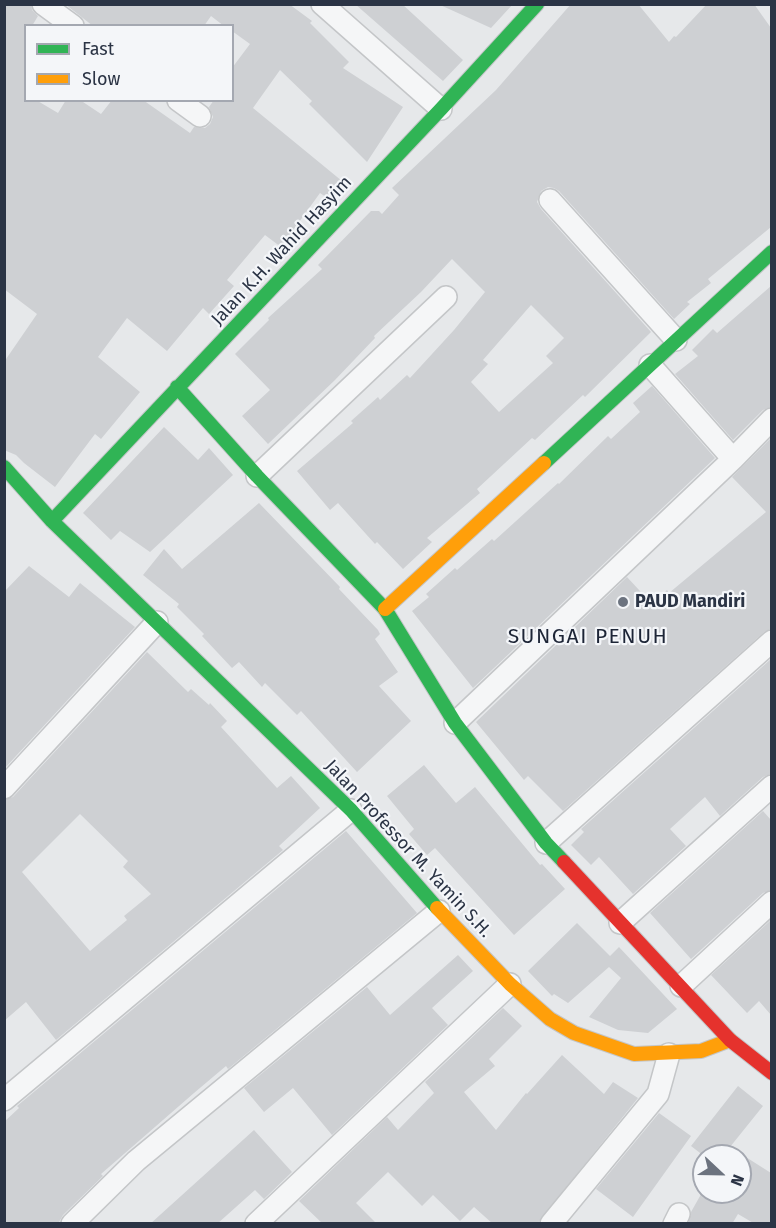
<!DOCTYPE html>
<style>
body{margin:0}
#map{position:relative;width:776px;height:1228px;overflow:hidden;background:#e6e8ea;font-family:"Fira Sans",sans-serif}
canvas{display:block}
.frame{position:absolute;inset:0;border:6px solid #2b3445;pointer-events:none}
.legend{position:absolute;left:24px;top:24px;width:210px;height:78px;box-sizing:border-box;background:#f4f6f9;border:2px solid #a4a8b1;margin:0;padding:8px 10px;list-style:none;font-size:18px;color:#2b3445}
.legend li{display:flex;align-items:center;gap:12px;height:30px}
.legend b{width:30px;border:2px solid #a4a8b1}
.north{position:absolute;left:692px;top:1144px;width:60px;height:60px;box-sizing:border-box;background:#f4f6f9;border:2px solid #a4a8b1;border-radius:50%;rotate:112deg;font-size:16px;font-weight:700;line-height:24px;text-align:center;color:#2b3445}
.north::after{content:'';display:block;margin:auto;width:21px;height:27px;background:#6c737f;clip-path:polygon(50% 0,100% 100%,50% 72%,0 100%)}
</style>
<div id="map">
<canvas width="776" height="1228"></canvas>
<div class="frame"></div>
<ul class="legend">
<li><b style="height:8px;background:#30b455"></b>Fast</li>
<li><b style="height:8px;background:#ff9f0a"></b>Slow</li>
</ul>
<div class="north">N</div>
</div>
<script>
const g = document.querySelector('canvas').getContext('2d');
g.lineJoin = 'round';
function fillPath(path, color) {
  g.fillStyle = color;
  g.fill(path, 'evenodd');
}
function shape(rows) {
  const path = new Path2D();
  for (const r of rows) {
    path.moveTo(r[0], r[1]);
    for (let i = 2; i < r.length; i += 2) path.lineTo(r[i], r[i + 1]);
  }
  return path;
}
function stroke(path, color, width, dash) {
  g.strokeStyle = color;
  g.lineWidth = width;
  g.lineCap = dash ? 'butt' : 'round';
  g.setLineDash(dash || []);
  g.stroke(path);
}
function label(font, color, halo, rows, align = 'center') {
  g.font = font + ' "Fira Sans",sans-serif';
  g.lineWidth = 4.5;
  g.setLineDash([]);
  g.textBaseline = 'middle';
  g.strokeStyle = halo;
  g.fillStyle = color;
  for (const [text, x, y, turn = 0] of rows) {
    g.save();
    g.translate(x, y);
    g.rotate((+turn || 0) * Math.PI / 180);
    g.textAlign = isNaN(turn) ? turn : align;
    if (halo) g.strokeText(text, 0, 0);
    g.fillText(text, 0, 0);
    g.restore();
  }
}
const building = shape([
 [4,4,31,4,32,10,38,16,32,26,26,26,26,100,36,100,58,113,66,100,80,100,101,114,112,100,143,100,190,133,194,127,205,128,210,124,213,117,209,107,214,100,232,100,232,68,250,44,232,31,232,26,224,26,211,16,204,26,93,26,65,4,289,4,312,21,310,23,349,62,343,68,403,107,367,162,309,104,312,101,280,70,253,108,342,181,329,199,320,193,281,247,265,235,227,280,234,286,209,314,203,308,167,351,127,318,98,357,140,392,101,439,95,434,55,487,24,463,16,455,4,450,4,362,37,314,4,289],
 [355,4,402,4,463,60,443,81],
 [438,4,513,4,491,28],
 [571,4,638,4,669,42,674,36,676,37,707,4,754,4,771,28,771,227,708,279,711,283,687,302,690,304,674,319,559,191,554,188,548,187,541,191,537,202,541,209,651,332,585,397,583,395,535,440,532,438,477,489,480,493,427,538,432,542,403,569,377,542,375,544,338,503,330,510,297,471,353,423,351,421,378,397,380,400,407,375,410,378,454,330,485,292,452,259,421,292,374,336,375,338,335,380,268,444,242,416,270,390,235,354,269,320,268,318,322,269,318,265,371,211,379,211,382,214,399,195,392,188,496,90],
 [531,305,564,338,546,356,553,363,499,412,471,382,488,364,483,360],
 [771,286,771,407,763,410,733,440,675,374,698,356,692,350,713,329,717,333],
 [652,386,715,458,473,688,412,611,429,597,426,594,455,568,457,570,492,539,494,541,558,483,559,484,608,436,611,439,640,412,633,403],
 [164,427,198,460,209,448,233,475,150,552,120,531,111,540,83,513],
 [771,438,771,629,764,632,563,811,528,776,524,780,476,722,627,577,652,604,667,590,669,593,766,512,732,477],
 [259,503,340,587,339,589,378,630,380,634,375,639,398,672,379,686,411,721,357,772,301,711,297,715,265,683,262,687,239,662,232,668,202,636,204,634,177,607,179,604,143,575,164,549,182,569],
 [29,566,69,597,80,583,135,627,4,769,4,592],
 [147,652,188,692,191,689,209,705,210,703,227,721,221,727,277,788,291,776,320,808,279,846,283,850,56,1040,26,1002,4,1021,4,800,13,797],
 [80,814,128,861,123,867,151,894,124,916,127,920,90,951,22,872],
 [771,659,771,774,763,777,720,816,705,797,670,829,686,846,633,894,599,857,591,865,571,845,584,832,581,829],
 [424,765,456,803,475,787,540,865,542,864,565,889,514,935,435,848,427,855,409,834,414,829,387,796],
 [763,811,771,820,771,890,763,893,691,959,650,913],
 [346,831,417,913,228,1069,226,1066,194,1093,101,1174,103,1176,63,1215,58,1224,4,1224,4,1122,19,1108,17,1106],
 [771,920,771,1015,759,1001,747,1013,711,975],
 [577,923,610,956,619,947,677,1009,648,1033,618,1030,589,1017,621,978,609,967,568,1003,554,994,552,996,528,971],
 [458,955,473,971,432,1008,448,1025,332,1135,293,1088,264,1112,244,1088,367,987,390,1015],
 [503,1008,522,1026,489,1059,495,1066,464,1092,496,1130,526,1093,527,1094,562,1055,604,1094,613,1082,638,1098,537,1224,493,1224,474,1207,460,1221,433,1195,422,1206,388,1172,356,1203,377,1224,323,1224,299,1201,387,1117,398,1130,434,1093,425,1082],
 [738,1086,763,1106,730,1147,771,1173,771,1224,755,1224,738,1214,732,1224,688,1224,691,1212,704,1189,704,1192,740,1192,740,1156,704,1156,691,1146],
 [659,1113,691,1136,633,1217,596,1189],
 [254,1130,292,1172,264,1199,255,1190,217,1224,150,1224]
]);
const street = shape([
 [43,4,73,26],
 [322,4,441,109],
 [178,100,200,116],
 [550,200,676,340],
 [650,365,733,459],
 [257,476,446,297],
 [455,723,733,459,772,419],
 [4,788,157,622],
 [546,843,772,641],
 [620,923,772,786],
 [681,986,772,902],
 [4,1100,351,810],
 [72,1224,136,1161,439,911],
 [256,1224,510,984],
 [551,1224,658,1094,669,1054],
 [674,1224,679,1214]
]);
const fast = shape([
 [177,387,257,476,385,609,455,723,546,843,564,862],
 [544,463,772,252],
 [4,467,52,521,351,810,437,908],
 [52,521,441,109,537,4]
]);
const slow = shape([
 [385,609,544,463],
 [437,908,510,984,550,1019,574,1033,634,1054,701,1051,730,1040]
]);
const jam = shape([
 [564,862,730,1040,772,1073]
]);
const markers = [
 [623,602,6,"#6c737f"]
];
const streetNames = [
 ["Jalan K.H. Wahid Hasyim",282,251,-47],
 ["Jalan Professor M. Yamin S.H.",408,849,47]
];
const poiNames = [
 ["PAUD Mandiri",635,602]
];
const quarterNames = [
 ["SUNGAI PENUH",588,637]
];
fillPath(building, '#ced0d3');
stroke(street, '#c4c6c8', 24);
stroke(fast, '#c4c6c8', 16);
stroke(slow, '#c4c6c8', 16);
stroke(jam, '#c4c6c8', 16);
stroke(street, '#f5f6f7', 21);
stroke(fast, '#30b455', 14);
stroke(slow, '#ff9f0a', 14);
stroke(jam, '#e5322d', 14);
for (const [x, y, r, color] of markers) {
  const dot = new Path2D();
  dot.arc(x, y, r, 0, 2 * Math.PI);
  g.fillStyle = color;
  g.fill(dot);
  stroke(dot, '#f4f6f9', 2);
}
label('18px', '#2b3445', '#f4f6f9', streetNames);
label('bold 18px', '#2b3445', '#f4f6f9', poiNames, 'left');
g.letterSpacing = '1.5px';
label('21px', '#1d2536', '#f4f6f9', quarterNames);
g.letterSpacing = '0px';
</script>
